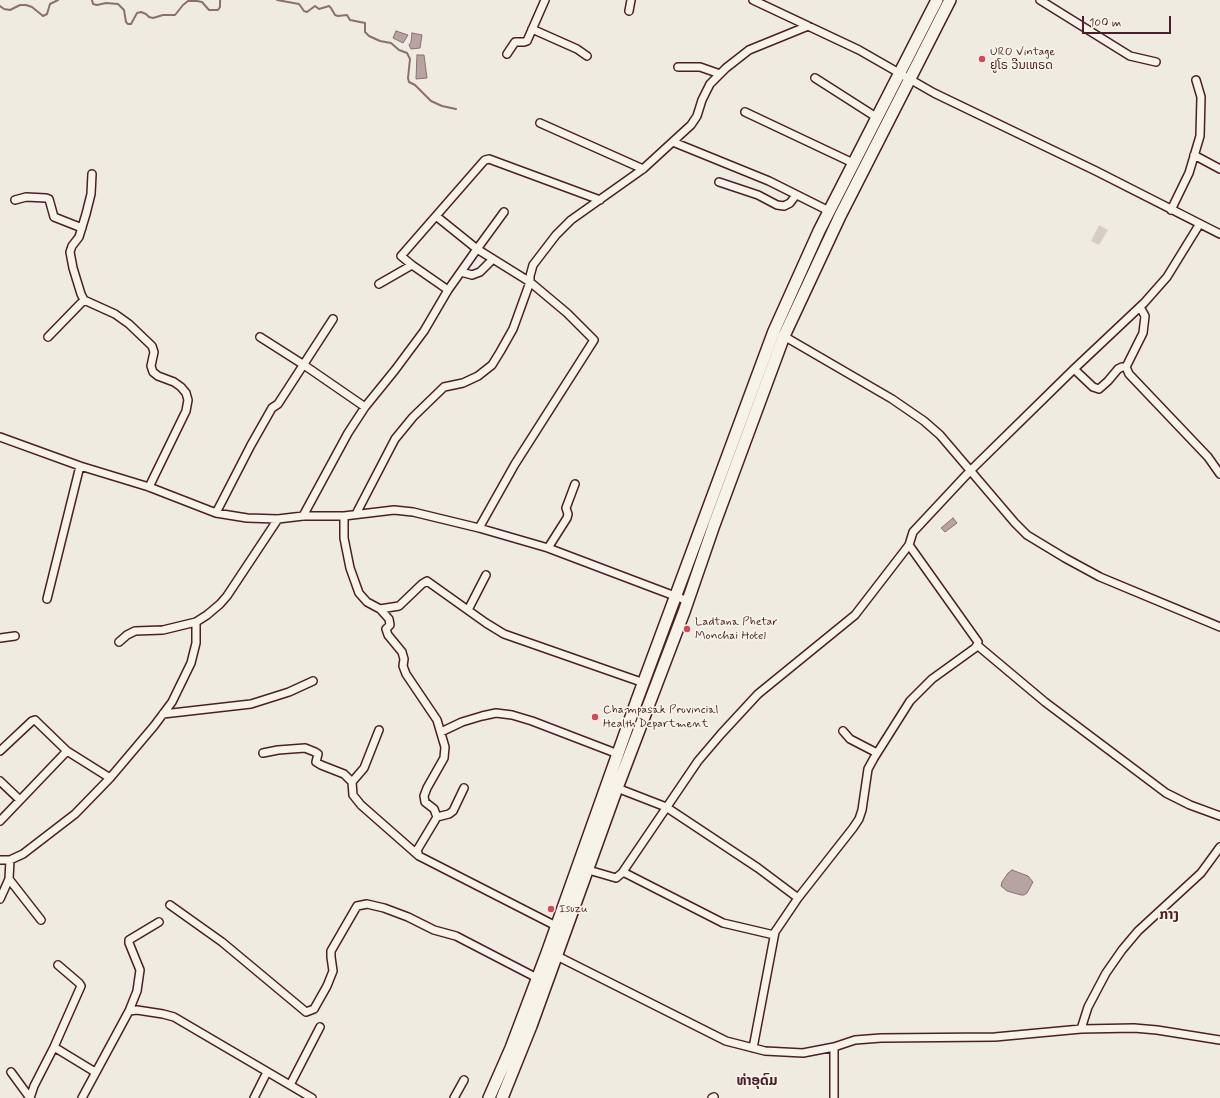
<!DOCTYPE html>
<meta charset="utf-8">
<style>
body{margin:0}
#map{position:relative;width:1220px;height:1098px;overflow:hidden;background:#f0ebe0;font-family:Mynerve,sans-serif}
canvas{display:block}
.scale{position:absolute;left:1082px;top:16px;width:89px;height:18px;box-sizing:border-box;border:2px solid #4a1f2b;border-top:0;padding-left:5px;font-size:12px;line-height:14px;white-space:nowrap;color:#4a1f2b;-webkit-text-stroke:3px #f7f3e8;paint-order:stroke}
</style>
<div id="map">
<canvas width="1220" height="1098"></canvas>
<div class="scale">100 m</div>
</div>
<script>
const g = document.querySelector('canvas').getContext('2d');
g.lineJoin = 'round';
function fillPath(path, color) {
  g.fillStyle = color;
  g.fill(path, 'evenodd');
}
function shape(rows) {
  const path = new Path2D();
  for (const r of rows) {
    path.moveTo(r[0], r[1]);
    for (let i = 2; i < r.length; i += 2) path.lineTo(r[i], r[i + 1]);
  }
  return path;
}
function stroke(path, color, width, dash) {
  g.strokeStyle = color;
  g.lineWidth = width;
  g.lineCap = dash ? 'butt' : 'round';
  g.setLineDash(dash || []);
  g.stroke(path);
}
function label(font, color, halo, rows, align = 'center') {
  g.font = font + ' Mynerve,"Noto Sans Lao",sans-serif';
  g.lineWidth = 3.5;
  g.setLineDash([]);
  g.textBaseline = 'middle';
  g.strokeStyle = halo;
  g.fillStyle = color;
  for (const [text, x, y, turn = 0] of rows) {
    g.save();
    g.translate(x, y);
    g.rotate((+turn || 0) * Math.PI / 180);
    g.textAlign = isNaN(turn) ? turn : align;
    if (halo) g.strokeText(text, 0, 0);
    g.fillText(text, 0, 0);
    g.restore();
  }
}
const green = shape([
 [1099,225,1108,230,1099,245,1091,241]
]);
const water = shape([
 [396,31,408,35,403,43,393,38,396,31],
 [412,33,422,35,420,48,411,49,409,45,411,42,412,33],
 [417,55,424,55,427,78,416,79,417,55],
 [953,518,957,523,945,532,941,528,953,518],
 [1012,870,1028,876,1033,882,1027,893,1024,895,1021,895,1007,891,1001,886,1002,882,1008,873,1012,870]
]);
const stream = shape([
 [92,0,93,4,97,5,106,3,118,4,124,10,126,22,128,24,131,24,137,13,141,12,146,14,149,17,153,18,163,15,175,15,183,5,188,1,197,1,202,2,209,10,218,10,220,7,220,0],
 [277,0,299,4,304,11,307,12,315,6,319,9,329,6,331,8,335,15,338,16,347,15,350,20,365,23,365,32,369,36,380,41,391,43,399,50,407,53,410,59,408,78,409,82,415,85,431,101,442,106,456,109],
 [0,6,4,9,10,10,20,5,26,5,32,7,43,16,47,14,50,4,58,0]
]);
const minor = shape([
 [753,0,859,50,934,93,1096,171,1220,234],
 [1040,0,1130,56,1156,62],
 [629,11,631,0],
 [532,29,577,49,587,56],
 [507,54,515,42,524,42,527,41,545,0],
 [678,67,700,67,720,74],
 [815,78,876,117],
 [745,112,853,163],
 [540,123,643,169],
 [673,142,769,181,829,211],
 [1194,155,1220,169],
 [92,174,91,194,86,214,79,237,72,246,70,252,73,268,81,294,84,300,115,314,129,324,152,346,154,352,151,366,153,372,158,376,174,382,181,387,186,393,188,400,186,411,149,487],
 [719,182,758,195,777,205,784,206,790,203,796,195],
 [15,200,26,197,46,198,49,199,54,217,82,228],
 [1171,210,1189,173,1200,136,1201,97,1196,80],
 [436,216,477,249,504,212],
 [1199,225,1167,277,1144,303,1074,369,970,471,913,532,909,545,978,642,977,645,1045,702,1166,793,1190,805,1220,816],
 [461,272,472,275,480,272,493,259],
 [379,284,412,265],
 [782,335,892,399,924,421,940,435,1015,523,1027,535,1065,558,1100,577,1220,627],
 [48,337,84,300],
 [260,337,304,365,365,407],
 [1126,367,1143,333,1145,316,1140,307],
 [1074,369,1093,387,1099,389,1108,381,1118,369,1122,367,1126,367,1129,374,1208,457,1220,474],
 [0,437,80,466,149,487,216,513,247,518,278,519,303,516,344,516,394,510,413,512,479,528,548,548,688,601],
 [216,513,251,445,272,408,278,404,333,319],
 [356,514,395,439,413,417,444,387,463,383,478,376,492,365,500,352,513,329,530,282,477,249,448,290],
 [303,516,348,433,365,407,395,370,424,331,448,290,412,265,401,256,483,162,485,160,489,159,600,200],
 [344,516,344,538,350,568,359,593,367,602,380,609,389,619,390,625,386,629,388,635,402,652,404,659,403,666,406,674,437,720,445,747,444,758,427,788,424,796,425,802,434,809,437,817,419,847,417,850,419,856],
 [479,528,515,464,594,340,567,313,530,282,530,276,533,265,556,235,571,220,643,169,691,125,697,116,702,100,710,84,726,68,749,50,808,26],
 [548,548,567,518,568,514,566,508,575,484],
 [47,599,80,466],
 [380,609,399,606,422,584,427,581,486,623,504,634,644,683],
 [468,610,486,575],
 [0,638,15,636],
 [119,642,127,635,135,631,163,630,196,622,207,615,220,604,227,596,278,519],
 [163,714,251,704,289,692,313,681],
 [843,731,850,739,877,753],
 [441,732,462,722,482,716,496,713,512,715,532,721,618,754],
 [0,751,32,721,35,720,67,751,110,778],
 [263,753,278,750,305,748,315,752,318,754,316,762,321,765,344,774,352,782,353,795,361,805,419,856,556,926],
 [0,781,20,800],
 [352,782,364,768,379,730],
 [617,788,666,807,758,868,798,898],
 [437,817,449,814,453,811,464,788],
 [0,821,67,751],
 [0,860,10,860,23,854,75,814,110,778,154,726,172,702,191,663,196,643,196,622],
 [585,869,616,878,622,873,625,873,723,923,774,935],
 [622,873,698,761,721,734,758,694,855,615,909,545],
 [9,879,41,920],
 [0,899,9,879,10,860],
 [170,905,222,942,306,1012,314,1009,327,986,333,971,331,957,331,951,357,906,367,904,384,908,408,917,434,930,456,936,537,978],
 [553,954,726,1041,765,1051,803,1053,834,1047,855,1040,881,1038,995,1037,1081,1029,1134,1028,1157,1030,1220,1040],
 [129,1011,137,991,140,970,129,943,129,940,159,922],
 [1081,1029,1088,1007,1106,973,1122,950,1138,931,1201,873,1220,847],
 [54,1047,95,1072],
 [753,1048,775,932,798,898,853,828,859,819,862,810,868,769,874,758,910,701,932,679,975,648,977,645],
 [11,1072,30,1098],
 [290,1085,320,1027],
 [30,1098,34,1086,54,1047,81,986,79,983,58,965],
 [82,1098,129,1011,137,1010,163,1014,174,1017,312,1098],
 [254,1098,267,1072],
 [454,1098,464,1080],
 [712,1098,714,1097],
 [834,1098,834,1047]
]);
const highway = shape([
 [489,1098,511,1048,547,953,637,700,774,331,819,231,937,0],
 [502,1098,531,1026,617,788,684,612,714,525,784,336,840,216,950,0]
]);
const markers = [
 [982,59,4,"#d1495b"],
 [687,629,4,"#d1495b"],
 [595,717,4,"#d1495b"],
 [551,909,4,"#d1495b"]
];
const poiNames = [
 ["URO Vintage",990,52],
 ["ຢູໂຣ ວີນເທຣດ",990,66],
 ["Ladtana Phetar",695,622],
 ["Monchai Hotel",695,636],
 ["Champasak Provincial",603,710],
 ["Health Department",603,724],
 ["Isuzu",559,909]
];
const quarterNames = [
 ["ກາງ",1169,916],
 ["ທ່າອຸດົມ",757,1082]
];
fillPath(green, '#d8cdc6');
fillPath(water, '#b7a4a2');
stroke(water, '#8b6f72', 1);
stroke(stream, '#8b6f72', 2);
stroke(minor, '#4a1f2b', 10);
stroke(highway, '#4a1f2b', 14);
stroke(minor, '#f7f3e8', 7);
stroke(highway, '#f7f3e8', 11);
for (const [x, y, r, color] of markers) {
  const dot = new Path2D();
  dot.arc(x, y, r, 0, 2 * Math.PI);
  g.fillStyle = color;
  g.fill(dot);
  stroke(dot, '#f7f3e8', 1.5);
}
label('12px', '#4a1f2b', '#f7f3e8', poiNames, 'left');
label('bold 14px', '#4a1f2b', '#f7f3e8', quarterNames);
</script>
